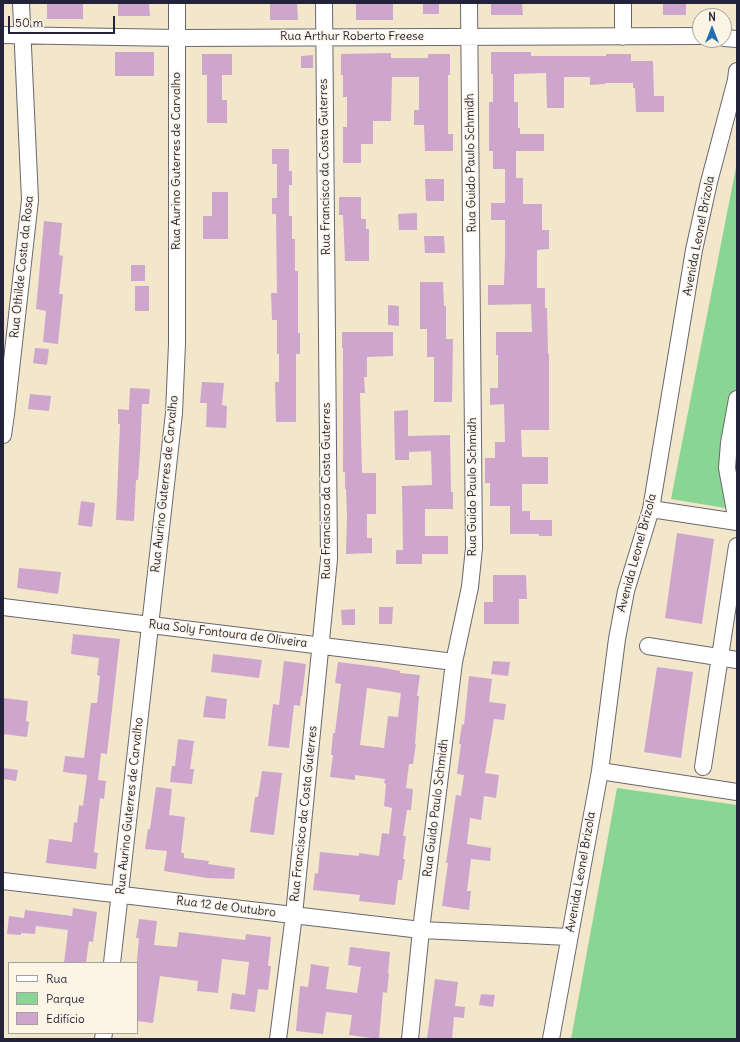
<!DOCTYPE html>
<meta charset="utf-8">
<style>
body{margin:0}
#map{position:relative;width:740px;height:1042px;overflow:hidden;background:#f2e7cb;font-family:Delius,sans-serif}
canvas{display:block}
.frame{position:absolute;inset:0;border:4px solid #22223b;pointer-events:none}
.legend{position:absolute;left:8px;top:962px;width:130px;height:72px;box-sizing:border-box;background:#fcf5e5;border:1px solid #a5a1a1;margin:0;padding:5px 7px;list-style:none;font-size:12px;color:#22223b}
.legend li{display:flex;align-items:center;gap:8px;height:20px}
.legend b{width:20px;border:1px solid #a5a1a1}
.north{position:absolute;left:692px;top:8px;width:40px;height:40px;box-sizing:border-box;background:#fcf5e5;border:1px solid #a5a1a1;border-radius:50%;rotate:0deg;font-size:11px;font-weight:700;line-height:16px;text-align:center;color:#22223b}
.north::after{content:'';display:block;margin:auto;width:14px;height:18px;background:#1f6fb2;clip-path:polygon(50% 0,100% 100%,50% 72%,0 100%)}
.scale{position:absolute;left:8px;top:16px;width:107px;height:18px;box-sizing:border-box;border:2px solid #22223b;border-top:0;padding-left:5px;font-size:12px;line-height:14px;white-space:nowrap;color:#22223b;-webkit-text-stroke:3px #fcf5e5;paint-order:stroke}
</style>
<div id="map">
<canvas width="740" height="1042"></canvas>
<div class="frame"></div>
<ul class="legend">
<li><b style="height:5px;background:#fff"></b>Rua</li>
<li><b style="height:11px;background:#89d593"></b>Parque</li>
<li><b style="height:11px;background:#cea6cd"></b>Edifício</li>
</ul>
<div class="north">N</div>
<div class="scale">50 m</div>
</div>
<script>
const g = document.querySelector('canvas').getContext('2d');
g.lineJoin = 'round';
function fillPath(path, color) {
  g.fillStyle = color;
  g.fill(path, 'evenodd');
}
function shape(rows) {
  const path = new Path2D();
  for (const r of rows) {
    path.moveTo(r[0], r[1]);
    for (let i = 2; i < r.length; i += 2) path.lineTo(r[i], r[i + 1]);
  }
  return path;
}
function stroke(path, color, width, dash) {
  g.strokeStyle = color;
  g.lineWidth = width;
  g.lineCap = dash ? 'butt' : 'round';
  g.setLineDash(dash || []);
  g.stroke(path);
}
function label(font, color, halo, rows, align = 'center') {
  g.font = font + ' Delius,sans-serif';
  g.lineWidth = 3;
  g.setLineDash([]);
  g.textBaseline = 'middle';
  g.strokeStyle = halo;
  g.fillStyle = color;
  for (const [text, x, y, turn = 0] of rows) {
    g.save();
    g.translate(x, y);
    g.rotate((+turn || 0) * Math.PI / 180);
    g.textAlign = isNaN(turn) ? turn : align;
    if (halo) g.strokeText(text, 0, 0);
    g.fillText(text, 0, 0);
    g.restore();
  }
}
const green = shape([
 [737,162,737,510,671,499],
 [617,788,737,805,737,1039,571,1039]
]);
const building = shape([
 [47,3,83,3,83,19,47,19],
 [118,3,149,3,150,16,118,16],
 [270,3,297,3,298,20,270,20],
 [356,3,393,3,393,20,356,20],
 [423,3,439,3,439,14,423,14],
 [491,3,522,3,523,15,491,15],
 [663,3,686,3,686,15,663,15],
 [115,52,154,52,154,76,115,76],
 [491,52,531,52,531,56,606,56,606,54,631,54,631,61,653,61,654,96,664,96,664,112,636,112,635,88,633,88,633,83,605,83,605,84,590,85,590,77,564,77,564,108,547,108,546,73,514,74,514,102,518,102,518,128,520,128,520,134,544,134,544,151,516,151,516,178,523,178,523,204,542,204,542,230,549,230,549,249,537,250,537,288,545,288,545,308,547,308,548,354,549,354,549,430,521,430,522,457,548,457,548,484,522,484,522,511,530,511,530,520,552,520,552,536,539,536,539,534,510,534,510,506,490,506,490,483,485,483,485,458,495,458,495,442,505,442,504,404,490,405,490,388,498,388,498,355,496,355,496,332,532,332,531,304,488,305,488,285,504,285,505,255,505,220,491,220,491,203,505,203,505,169,493,169,493,151,489,151,489,102,493,102,493,74,491,74],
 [391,53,391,58,428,58,428,54,450,54,450,75,448,75,448,134,453,134,453,151,425,151,424,125,414,125,414,110,419,110,419,77,392,77,391,121,373,121,373,144,361,144,361,163,343,163,343,127,347,127,347,97,343,97,343,75,341,75,341,54],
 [202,54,232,54,232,75,222,75,222,100,227,100,227,123,207,123,207,75,202,75],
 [313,55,313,68,301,68,301,56],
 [272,149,289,149,289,171,292,171,292,185,289,185,289,216,292,216,292,239,295,239,295,271,298,271,298,333,300,333,300,354,296,354,296,422,276,422,275,382,279,382,279,354,277,354,277,320,272,320,271,293,277,293,276,214,272,214,272,198,277,198,277,164,272,164],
 [425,179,444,179,444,201,426,201],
 [212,192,228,192,228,239,203,239,203,216,212,216],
 [339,197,361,197,361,219,366,219,366,229,369,229,369,261,345,261,343,215,339,215],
 [417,213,417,230,399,230,398,214],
 [44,221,62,223,59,255,63,256,59,294,63,294,58,344,43,342,46,311,36,309],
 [424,236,444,236,445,253,425,253],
 [131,265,145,265,145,281,131,281],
 [420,282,443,282,444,306,446,306,446,339,453,339,452,402,434,402,434,357,427,357,427,329,420,329],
 [135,286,149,286,149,311,135,311],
 [388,305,399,306,399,326,388,325],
 [342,332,393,332,393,356,367,357,367,377,364,377,365,393,360,393,362,473,376,473,376,514,367,514,367,538,372,538,372,553,346,554,347,515,346,489,345,489,345,472,343,472,343,348,342,348],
 [35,348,49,349,47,365,33,363],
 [202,382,224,383,222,405,227,406,226,428,206,427,207,403,200,403],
 [130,388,150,389,149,404,142,404,140,452,138,480,136,480,134,521,116,520,120,424,118,424,118,409,129,410],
 [30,394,51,396,49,411,28,409],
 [408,410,408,436,450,435,451,492,453,492,453,509,425,509,425,536,448,536,448,554,422,554,422,564,396,564,396,550,403,550,402,486,432,485,431,451,409,452,409,460,395,460,394,411],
 [81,501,95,503,92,527,78,525],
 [677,533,714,539,702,624,665,618],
 [19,568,61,572,58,594,17,588],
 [493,575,526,575,527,599,519,599,519,624,484,624,484,602,493,602],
 [379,607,393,607,392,624,379,624],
 [355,609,355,625,342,625,341,610],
 [73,634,120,639,107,754,101,753,98,780,106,781,104,799,100,798,94,852,98,853,96,869,46,863,49,839,72,842,74,822,77,823,79,805,83,806,87,775,63,772,65,756,84,758,91,703,97,703,100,676,97,675,99,658,71,654],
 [213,654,262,660,259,678,211,672],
 [284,661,306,664,302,696,301,696,300,706,294,705,289,748,268,746,273,704,279,705],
 [493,661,510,662,508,676,491,674],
 [338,662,378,667,400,671,400,673,420,675,417,696,419,696,415,744,416,744,413,764,409,764,406,788,413,789,411,810,407,810,403,836,406,836,403,859,405,859,402,880,398,880,395,905,359,901,360,895,313,890,315,873,318,874,320,852,359,856,359,853,379,856,382,833,389,834,392,808,384,806,386,784,384,783,385,779,355,775,355,780,330,777,333,755,331,755,333,733,335,733,341,684,335,683],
 [367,688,401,693,398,717,388,716,384,748,360,745],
 [657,667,693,672,681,758,644,752],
 [469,676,492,679,489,702,506,704,504,720,494,719,485,773,499,775,496,798,484,796,481,820,470,818,467,844,491,848,490,861,471,859,467,891,471,891,469,910,442,906,448,863,446,863,456,795,461,796,464,775,457,774,461,744,459,744,462,724,464,725],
 [206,696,227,699,225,719,203,717],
 [3,698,28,701,26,721,29,722,27,737,3,734],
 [178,739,194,741,190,769,194,769,192,784,170,782,172,766,175,766],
 [3,768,18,770,16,781,3,779],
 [262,771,282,773,274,835,250,832,255,797,258,797],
 [156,787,172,789,169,815,185,817,181,853,184,853,184,858,209,861,208,864,235,868,234,879,207,878,164,871,167,851,145,849,148,829,150,829],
 [73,908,97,912,93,942,89,941,86,963,64,963,68,930,36,926,35,934,21,933,21,935,7,934,9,916,24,918,25,910,72,916],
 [139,919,157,921,154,945,177,947,179,932,245,940,246,934,271,937,268,966,271,966,268,990,258,989,255,1012,230,1009,232,993,245,995,249,962,222,959,218,993,197,991,198,981,160,976,153,1023,137,1021,137,960,139,938,136,938],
 [350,947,390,952,388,973,389,973,387,993,383,992,379,1039,349,1035,352,1015,326,1012,323,1034,296,1031,300,986,308,987,311,964,329,967,326,989,357,993,361,967,348,965],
 [435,979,458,982,455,1006,465,1007,464,1018,454,1017,452,1039,427,1039],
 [481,994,495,995,493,1007,479,1005]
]);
const minor = shape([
 [623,3,623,37],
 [3,35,177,38,700,36],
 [724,38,737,39],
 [3,435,6,414,30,200,21,3],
 [651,509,737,522,727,468,729,443,737,399],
 [3,607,454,662],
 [648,646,737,660],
 [703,767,737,546],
 [600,771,737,792],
 [3,881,421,930,569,937],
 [112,963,174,413,177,344,177,3],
 [103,1039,104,1033],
 [278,1039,294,915,329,559,324,3],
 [410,1039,421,930,454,662,470,587,474,548,469,3],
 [551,1039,600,771,617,639,626,591,651,509,694,250,709,182,736,80,737,71]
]);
const streetNames = [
 ["Rua Arthur Roberto Freese",352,37],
 ["Rua Aurino Guterres de Carvalho",177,161,-90],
 ["Rua Guido Paulo Schmidh",471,163,-91],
 ["Rua Francisco da Costa Guterres",325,167,-91],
 ["Avenida Leonel Brizola",699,236,-79],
 ["Rua Othilde Costa da Rosa",22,267,-84],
 ["Rua Aurino Guterres de Carvalho",165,484,-84],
 ["Rua Guido Paulo Schmidh",473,487,-90],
 ["Rua Francisco da Costa Guterres",327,491,-90],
 ["Avenida Leonel Brizola",637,553,-75],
 ["Rua Soly Fontoura de Oliveira",228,634,7],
 ["Rua Aurino Guterres de Carvalho",130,806,-84],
 ["Rua Guido Paulo Schmidh",436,808,-83],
 ["Rua Francisco da Costa Guterres",304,814,-84],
 ["Avenida Leonel Brizola",581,872,-80],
 ["Rua 12 de Outubro",226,907,7]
];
fillPath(green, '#89d593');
fillPath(building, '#cea6cd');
stroke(minor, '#6b676d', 18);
stroke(minor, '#fff', 16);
label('12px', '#22223b', '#fcf5e5', streetNames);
</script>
